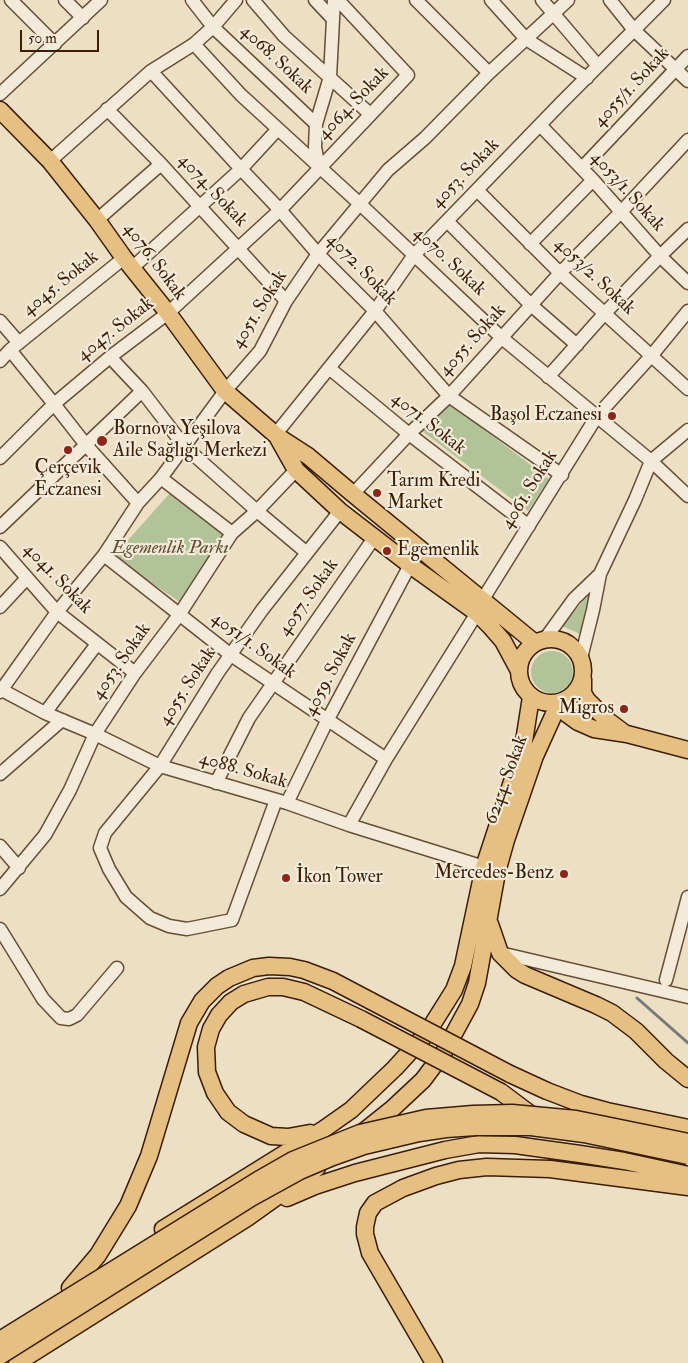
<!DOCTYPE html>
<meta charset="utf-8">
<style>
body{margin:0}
#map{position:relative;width:688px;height:1363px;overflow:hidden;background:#ecdfc4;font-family:"IM FELL Double Pica",serif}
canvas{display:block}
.scale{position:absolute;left:20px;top:30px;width:79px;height:22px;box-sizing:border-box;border:2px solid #3b1e05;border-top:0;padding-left:6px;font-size:15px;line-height:18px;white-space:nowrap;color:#3b1e05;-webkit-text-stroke:4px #f3ead9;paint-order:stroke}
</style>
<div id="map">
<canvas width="688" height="1363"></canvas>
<div class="scale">50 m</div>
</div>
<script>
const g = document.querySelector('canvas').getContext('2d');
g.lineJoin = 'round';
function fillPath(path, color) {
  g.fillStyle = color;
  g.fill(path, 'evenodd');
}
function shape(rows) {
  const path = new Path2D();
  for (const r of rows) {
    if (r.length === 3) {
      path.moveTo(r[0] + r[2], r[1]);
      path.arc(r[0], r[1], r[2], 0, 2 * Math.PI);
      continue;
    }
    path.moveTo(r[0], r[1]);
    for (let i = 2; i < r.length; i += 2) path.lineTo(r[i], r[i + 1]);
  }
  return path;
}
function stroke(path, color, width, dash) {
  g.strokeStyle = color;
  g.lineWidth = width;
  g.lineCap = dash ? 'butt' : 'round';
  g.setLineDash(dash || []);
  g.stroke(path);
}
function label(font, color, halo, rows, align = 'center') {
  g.font = font + ' "IM FELL Double Pica",serif';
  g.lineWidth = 4.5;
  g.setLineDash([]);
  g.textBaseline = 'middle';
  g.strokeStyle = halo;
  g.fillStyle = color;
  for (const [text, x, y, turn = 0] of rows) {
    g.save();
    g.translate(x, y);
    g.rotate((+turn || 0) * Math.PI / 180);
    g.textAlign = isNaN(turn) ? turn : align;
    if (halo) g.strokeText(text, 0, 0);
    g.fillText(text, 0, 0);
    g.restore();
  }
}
const green = shape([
 [448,402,549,479,528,511,422,431],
 [170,493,226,532,180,602,113,557],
 [593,590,580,634,562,626],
 [552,672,21]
]);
const stream = shape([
 [637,998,688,1043]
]);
const minor = shape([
 [11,0,55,44],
 [65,0,83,18],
 [192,0,213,27,316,124],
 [253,0,284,36,370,114],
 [315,0,332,18],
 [416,0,489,73],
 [491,0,526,39,587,78],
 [542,0,598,66],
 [610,0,634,30,688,81],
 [194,44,241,95,360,204,502,338,651,461,688,496],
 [151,71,241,169,280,210,318,254,375,311,449,396,562,475],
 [0,94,101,0],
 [107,109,161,164,286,301],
 [540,125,593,180,660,256,688,283],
 [50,161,151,71,194,44,213,27,236,0],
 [319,168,315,147,316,124,330,77,334,0],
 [582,168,688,56],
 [477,190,560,273,688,389],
 [97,220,161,164],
 [447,221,531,305,577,345],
 [530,244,593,180],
 [132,268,241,169,277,130],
 [0,321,19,343],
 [10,350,54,404,86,445,138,503],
 [110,357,142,391,185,447,257,511,307,553],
 [0,361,10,350,124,258],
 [329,368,409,434,529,526],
 [548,377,604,314,660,256,688,229],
 [275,435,375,311,414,255,561,103,664,0],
 [0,458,54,404,110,357,168,313,280,210,408,75,338,0],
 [161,478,232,533],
 [353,494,409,434,449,396,560,273,620,213,688,140],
 [0,527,142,391],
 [0,547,57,612,135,673],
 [104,555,231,655,386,759],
 [483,599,597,416,652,355,688,311],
 [0,607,27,578],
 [545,639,574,599,600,574],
 [581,658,593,610,600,574,635,500,651,461,688,430],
 [0,689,45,713,95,734,160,766,287,803,349,825,484,867],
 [0,692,57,612,104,555,138,503,161,478,225,391,260,351,286,301,318,254,388,170,425,138,489,73,568,0],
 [45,713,97,644],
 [0,774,62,720],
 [216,783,249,718,374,538],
 [276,800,232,920,187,929,169,926,150,918,126,897,109,869,100,848,105,833,160,766,217,674,262,610,340,511],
 [287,803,327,721,410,565],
 [349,825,386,759,477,613],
 [0,846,19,868],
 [0,889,45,835,70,790,95,734,135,673,179,615,232,533,257,511,296,470],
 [0,929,43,999,61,1018,69,1019,77,1015,117,968],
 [500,953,688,997],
 [666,980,688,897]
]);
const major = shape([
 [0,110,50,161,97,220,124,258,168,313,225,391,277,436,308,456,353,494,535,643],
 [278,438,296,470,340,511,410,565,477,613,490,626,503,641,518,669],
 [551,671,32],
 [583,679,583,693,587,700,607,720,623,732],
 [559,703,567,714,578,722,594,729,627,734,688,750],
 [490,924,500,953,517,970,525,975,596,1005,612,1013,636,1031,666,1061,688,1079],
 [510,1074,547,1091,581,1104,607,1111,688,1128],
 [501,1092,537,1119],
 [310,1133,288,1137,271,1136,244,1124,228,1112,215,1093,207,1072,206,1047,211,1029,219,1015,231,1002,244,994,268,987,283,987,304,992,361,1019],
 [362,1133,392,1109,423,1080,444,1052,470,1004,477,983,497,872,506,840,535,756,559,703],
 [287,1198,315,1186,355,1173,445,1150,479,1144,515,1145,580,1154,624,1161,688,1175],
 [163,1229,324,1129,351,1110,395,1068,427,1033,454,990,463,966,484,867,523,748,531,697],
 [70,1288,98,1255,128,1206,149,1156,189,1023,202,1001,217,986,229,978,253,968,269,966,290,967,304,970,333,981,371,1001],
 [17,1363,247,1218,317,1168],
 [434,1363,370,1253,365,1234,365,1227,368,1213,375,1203,403,1188,436,1176,459,1170,487,1167,550,1169,688,1187]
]);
const majorBridge = shape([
 [371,1001,510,1074],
 [361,1019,501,1092],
 [0,1340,258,1180,293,1160,360,1133,426,1118,473,1114,512,1113,576,1119,688,1142],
 [0,1356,251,1198,300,1171,333,1157,364,1146,419,1133,446,1129,476,1127,531,1127,584,1134,688,1156]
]);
const markers = [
 [612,416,5,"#8f2418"],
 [102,441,6,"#8f2418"],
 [68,450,5,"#8f2418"],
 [377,493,5,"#8f2418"],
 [387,551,5,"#8f2418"],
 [624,709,5,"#8f2418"],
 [564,874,5,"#8f2418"],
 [286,878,5,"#8f2418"]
];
const streetNames = [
 ["4068. Sokak",276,60,43],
 ["4055/1. Sokak",632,88,-47],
 ["4064. Sokak",354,104,-46],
 ["4053. Sokak",466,174,-46],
 ["4074. Sokak",212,191,47],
 ["4053/1. Sokak",627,192,48],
 ["4076. Sokak",154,262,53],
 ["4070. Sokak",449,262,43],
 ["4072. Sokak",361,270,46],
 ["4053/2. Sokak",594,277,43],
 ["4045. Sokak",61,284,-39],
 ["4051. Sokak",260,310,-58],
 ["4047. Sokak",116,330,-38],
 ["4055. Sokak",473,341,-48],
 ["4071. Sokak",428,424,38],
 ["4061. Sokak",530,490,-58],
 ["4041. Sokak",57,579,46],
 ["4057. Sokak",309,598,-55],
 ["4051/1. Sokak",253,646,36],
 ["4053. Sokak",122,662,-55],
 ["4059. Sokak",331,675,-62],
 ["4055. Sokak",188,687,-57],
 ["4088. Sokak",243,771,16],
 ["6244. Sokak",507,780,-70]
];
const poiNames = [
 ["Başol Eczanesi",602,416,"right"],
 ["Bornova Yeşilova",113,430],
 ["Aile Sağlığı Merkezi",113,452],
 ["Çerçevik",68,469,"center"],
 ["Eczanesi",68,491,"center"],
 ["Tarım Kredi",387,482],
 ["Market",387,504],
 ["Egemenlik",397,551],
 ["Migros",614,709,"right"],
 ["Mercedes-Benz",554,874,"right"],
 ["İkon Tower",296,878]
];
const parkNames = [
 ["Egemenlik Parkı",170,549]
];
fillPath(green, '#b2c399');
stroke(stream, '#777b75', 3);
stroke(minor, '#674e35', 15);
stroke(major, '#3b1e05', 19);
stroke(minor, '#f3ead9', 12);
stroke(major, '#e6c082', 16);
stroke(majorBridge, '#3b1e05', 19, []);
stroke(majorBridge, '#e6c082', 16);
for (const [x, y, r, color] of markers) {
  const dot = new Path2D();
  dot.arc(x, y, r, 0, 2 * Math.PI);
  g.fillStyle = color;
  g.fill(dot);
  stroke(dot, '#f3ead9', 2);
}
label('19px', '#3b1e05', '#f3ead9', streetNames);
label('19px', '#3b1e05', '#f3ead9', poiNames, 'left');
label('italic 19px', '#5f5031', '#f3ead9', parkNames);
</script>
